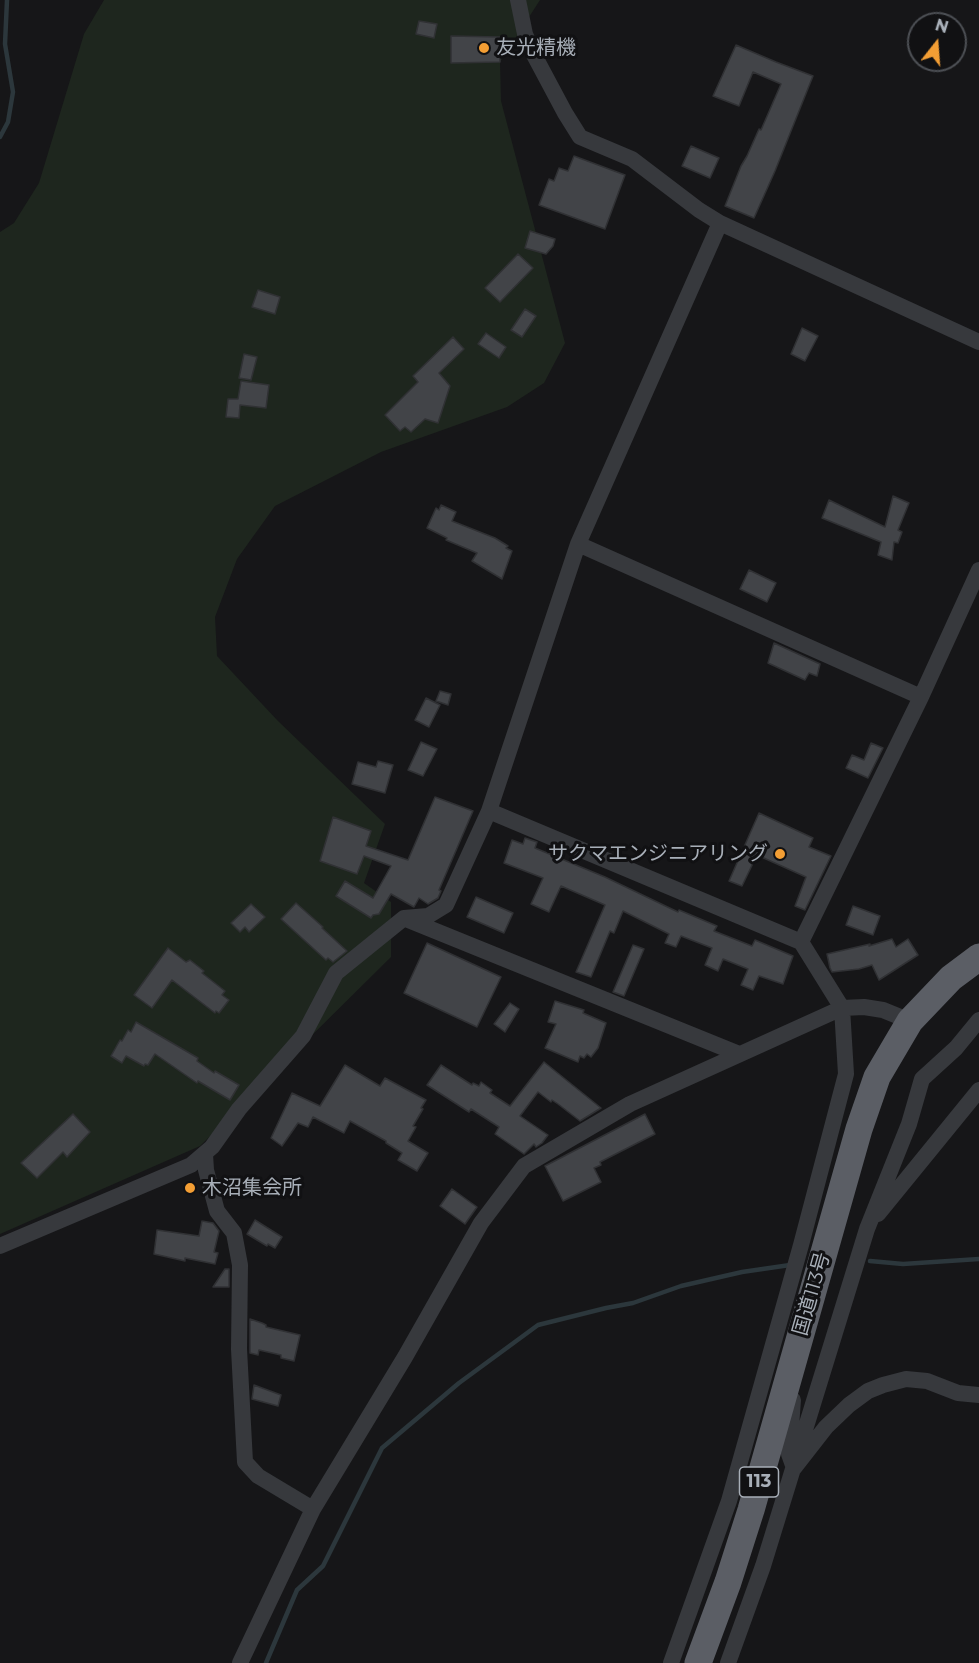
<!DOCTYPE html>
<meta charset="utf-8">
<style>
body{margin:0}
#map{position:relative;width:979px;height:1663px;overflow:hidden;background:#161618;font-family:Montserrat,sans-serif}
canvas{display:block}
.north{position:absolute;left:907px;top:12px;width:60px;height:60px;box-sizing:border-box;background:#111113;border:2px solid #4d5055;border-radius:50%;rotate:17deg;font-size:16px;font-weight:700;line-height:24px;text-align:center;color:#a8afb8}
.north::after{content:'';display:block;margin:auto;width:21px;height:27px;background:#f39e34;clip-path:polygon(50% 0,100% 100%,50% 72%,0 100%)}
</style>
<div id="map">
<canvas width="979" height="1663"></canvas>
<div class="north">N</div>
</div>
<script>
const g = document.querySelector('canvas').getContext('2d');
g.lineJoin = 'round';
function fillPath(path, color) {
  g.fillStyle = color;
  g.fill(path, 'evenodd');
}
function shape(rows) {
  const path = new Path2D();
  for (const r of rows) {
    path.moveTo(r[0], r[1]);
    for (let i = 2; i < r.length; i += 2) path.lineTo(r[i], r[i + 1]);
  }
  return path;
}
function stroke(path, color, width, dash) {
  g.strokeStyle = color;
  g.lineWidth = width;
  g.lineCap = dash ? 'butt' : 'round';
  g.setLineDash(dash || []);
  g.stroke(path);
}
function label(font, color, halo, rows, align = 'center') {
  g.font = font + ' Montserrat,"Noto Sans JP",sans-serif';
  g.lineWidth = 6;
  g.setLineDash([]);
  g.textBaseline = 'middle';
  g.strokeStyle = halo;
  g.fillStyle = color;
  for (const [text, x, y, turn = 0] of rows) {
    g.save();
    g.translate(x, y);
    g.rotate((+turn || 0) * Math.PI / 180);
    g.textAlign = isNaN(turn) ? turn : align;
    if (halo) g.strokeText(text, 0, 0);
    g.fillText(text, 0, 0);
    g.restore();
  }
}
const green = shape([
 [104,0,540,0,500,62,501,101,565,343,544,383,507,407,381,452,275,506,237,559,215,617,217,656,278,721,385,824,364,883,391,902,391,957,200,1146,0,1234,0,232,14,223,39,183,84,34]
]);
const stream = shape([
 [0,137,8,122,13,92,5,44,7,0],
 [870,1261,903,1264,979,1259],
 [266,1663,297,1590,323,1566,382,1448,459,1383,538,1325,606,1308,633,1303,681,1286,742,1272,790,1265]
]);
const building = shape([
 [419,21,437,24,434,38,416,34,419,21],
 [451,36,500,37,500,62,451,63,451,36],
 [736,45,776,62,813,76,775,171,754,218,725,206,741,166,747,156,759,129,761,130,781,84,753,72,739,106,713,96,736,45],
 [691,146,719,158,710,178,682,166,691,146],
 [574,156,625,175,605,229,539,205,549,179,554,181,559,168,568,171,574,156],
 [530,231,555,239,553,246,546,254,525,248,530,231],
 [518,254,533,268,500,302,485,288,518,254],
 [258,290,280,297,275,314,252,307,258,290],
 [525,309,536,316,522,337,511,330,525,309],
 [802,328,818,336,805,361,791,354,802,328],
 [486,333,506,347,499,358,478,344,486,333],
 [453,337,464,349,439,373,450,386,438,423,425,419,411,432,405,427,400,431,385,415,418,382,413,376,453,337],
 [244,354,257,357,251,380,239,378,244,354],
 [241,381,269,385,266,408,240,405,239,418,226,417,228,399,238,399,241,381],
 [893,496,909,503,898,530,902,532,898,543,894,542,892,560,878,555,881,542,822,518,829,500,885,527,893,496],
 [441,505,456,512,452,521,495,538,508,546,506,548,512,551,502,579,472,561,477,553,446,540,447,538,427,528,436,508,439,510,441,505],
 [749,570,776,583,767,602,740,589,749,570],
 [774,643,820,664,817,676,809,673,805,680,768,663,774,643],
 [440,691,451,694,448,705,436,701,440,691],
 [426,698,440,705,429,727,415,720,426,698],
 [421,742,437,749,423,776,408,770,421,742],
 [871,743,883,748,868,778,846,768,852,755,864,760,871,743],
 [378,761,393,765,385,793,352,784,358,762,376,767,378,761],
 [435,797,473,811,439,890,441,891,438,898,428,904,419,898,414,907,391,894,379,914,373,915,371,918,336,896,345,881,373,898,391,866,364,856,357,874,320,861,333,817,371,831,366,846,408,860,435,797],
 [759,813,813,838,809,847,831,856,805,910,795,906,806,877,757,855,742,886,729,881,759,813],
 [525,838,537,842,535,848,605,877,678,912,679,910,717,926,714,931,752,946,755,940,793,956,783,984,759,976,753,990,741,985,748,969,723,959,718,971,705,965,712,948,681,936,676,947,665,943,669,934,623,911,614,933,610,931,591,977,576,972,605,905,561,886,549,912,531,904,543,878,504,863,512,840,523,844,525,838],
 [476,897,513,913,504,933,467,917,476,897],
 [296,903,323,927,322,928,347,951,333,962,328,958,326,960,281,919,296,903],
 [251,904,265,917,249,932,245,927,240,932,231,923,251,904],
 [853,906,880,916,873,935,846,925,853,906],
 [892,939,896,947,908,939,918,955,879,980,872,965,859,969,832,972,830,968,827,954,870,944,869,946,892,939],
 [427,943,501,977,477,1027,404,993,427,943],
 [633,945,644,949,624,996,613,992,633,945],
 [168,948,186,962,190,960,204,971,202,973,225,991,222,995,229,1000,219,1013,216,1011,215,1013,172,980,152,1008,134,995,168,948],
 [555,1001,584,1010,583,1013,606,1023,598,1048,591,1057,587,1054,584,1058,580,1056,578,1062,545,1048,556,1024,548,1022,555,1001],
 [510,1003,519,1009,505,1032,494,1024,510,1003],
 [136,1022,198,1058,197,1061,214,1073,215,1071,239,1085,230,1100,198,1081,197,1083,155,1054,148,1065,145,1064,144,1066,126,1056,122,1063,111,1056,120,1040,122,1041,128,1030,131,1032,136,1022],
 [544,1062,601,1108,580,1121,558,1104,552,1100,551,1102,538,1092,520,1116,548,1135,542,1143,536,1147,534,1144,524,1154,495,1134,499,1127,471,1109,469,1112,427,1085,441,1065,472,1085,473,1083,479,1086,481,1082,492,1090,490,1093,510,1106,544,1062],
 [345,1065,380,1086,385,1078,426,1100,421,1108,423,1109,413,1126,416,1127,408,1141,428,1153,417,1171,398,1160,402,1153,386,1143,386,1141,350,1121,344,1133,313,1117,308,1127,298,1123,282,1146,271,1138,292,1093,320,1106,345,1065],
 [73,1114,90,1132,67,1157,63,1152,37,1178,21,1163,73,1114],
 [645,1114,655,1134,600,1162,601,1165,594,1168,601,1182,563,1201,545,1166,645,1114],
 [452,1189,477,1207,465,1224,440,1206,452,1189],
 [255,1220,282,1237,275,1248,268,1244,267,1246,247,1234,255,1220],
 [202,1221,213,1223,219,1231,214,1252,218,1253,215,1264,185,1258,185,1261,154,1254,157,1230,199,1236,202,1221],
 [225,1269,229,1269,229,1287,213,1287,225,1269],
 [250,1319,262,1323,266,1325,266,1327,300,1335,294,1361,281,1358,281,1355,259,1350,258,1355,250,1353,250,1319],
 [254,1385,281,1395,278,1406,252,1399,254,1385]
]);
const minor = shape([
 [518,0,525,34,533,53,565,113,580,137,632,159,699,210,720,223,979,342],
 [578,544,921,697],
 [489,811,801,942,842,1008,846,1074,801,1245,729,1501,671,1663],
 [406,919,739,1054],
 [801,942,921,697,979,570],
 [205,1154,206,1170,217,1211,234,1233,240,1265,239,1349,245,1462,258,1476,313,1509],
 [878,1214,979,1090],
 [0,1246,191,1165,212,1147,239,1109,303,1036,336,973,404,918,428,916,446,905,489,811,578,544,720,223],
 [787,1395,793,1400,789,1454,794,1468,826,1427,849,1405,868,1391,883,1385,906,1379,927,1381,958,1393,979,1395],
 [240,1663,313,1509,405,1357,481,1223,524,1166,630,1104,842,1008,864,1007,883,1010,910,1021],
 [728,1663,763,1566,867,1229,909,1124,922,1079,956,1048,979,1020]
]);
const trunk = shape([
 [698,1663,728,1582,751,1510,859,1129,877,1077,910,1021,951,978,979,957]
]);
const markers = [
 [484,48,6,"#f39e34"],
 [780,854,6,"#f39e34"],
 [190,1188,6,"#f39e34"]
];
const shields = [
 [759,1482,39]
];
const shieldNames = [
 ["113",759,1482]
];
const poiNames = [
 ["友光精機",496,48],
 ["サクマエンジニアリング",768,854,"right"],
 ["木沼集会所",202,1188]
];
const streetNames = [
 ["国道113号",812,1294,-74]
];
fillPath(green, '#1e261e');
stroke(stream, '#2c373c', 4.5);
fillPath(building, '#424448');
stroke(building, '#303134', 1.5);
stroke(minor, '#37393d', 16);
stroke(trunk, '#5b5e65', 27);
for (const [x, y, r, color] of markers) {
  const dot = new Path2D();
  dot.arc(x, y, r, 0, 2 * Math.PI);
  g.fillStyle = color;
  g.fill(dot);
  stroke(dot, '#111113', 2);
}
for (const [x, y, w] of shields) {
  const box = new Path2D();
  box.roundRect(x - w / 2, y - 15, w, 30, 4.5);
  g.fillStyle = '#111113';
  g.fill(box);
  stroke(box, '#a8afb8', 1.5);
}
label('bold 18px', '#a8afb8', null, shieldNames);
label('20px', '#a8afb8', '#111113', poiNames, 'left');
label('20px', '#a8afb8', '#111113', streetNames);
</script>
